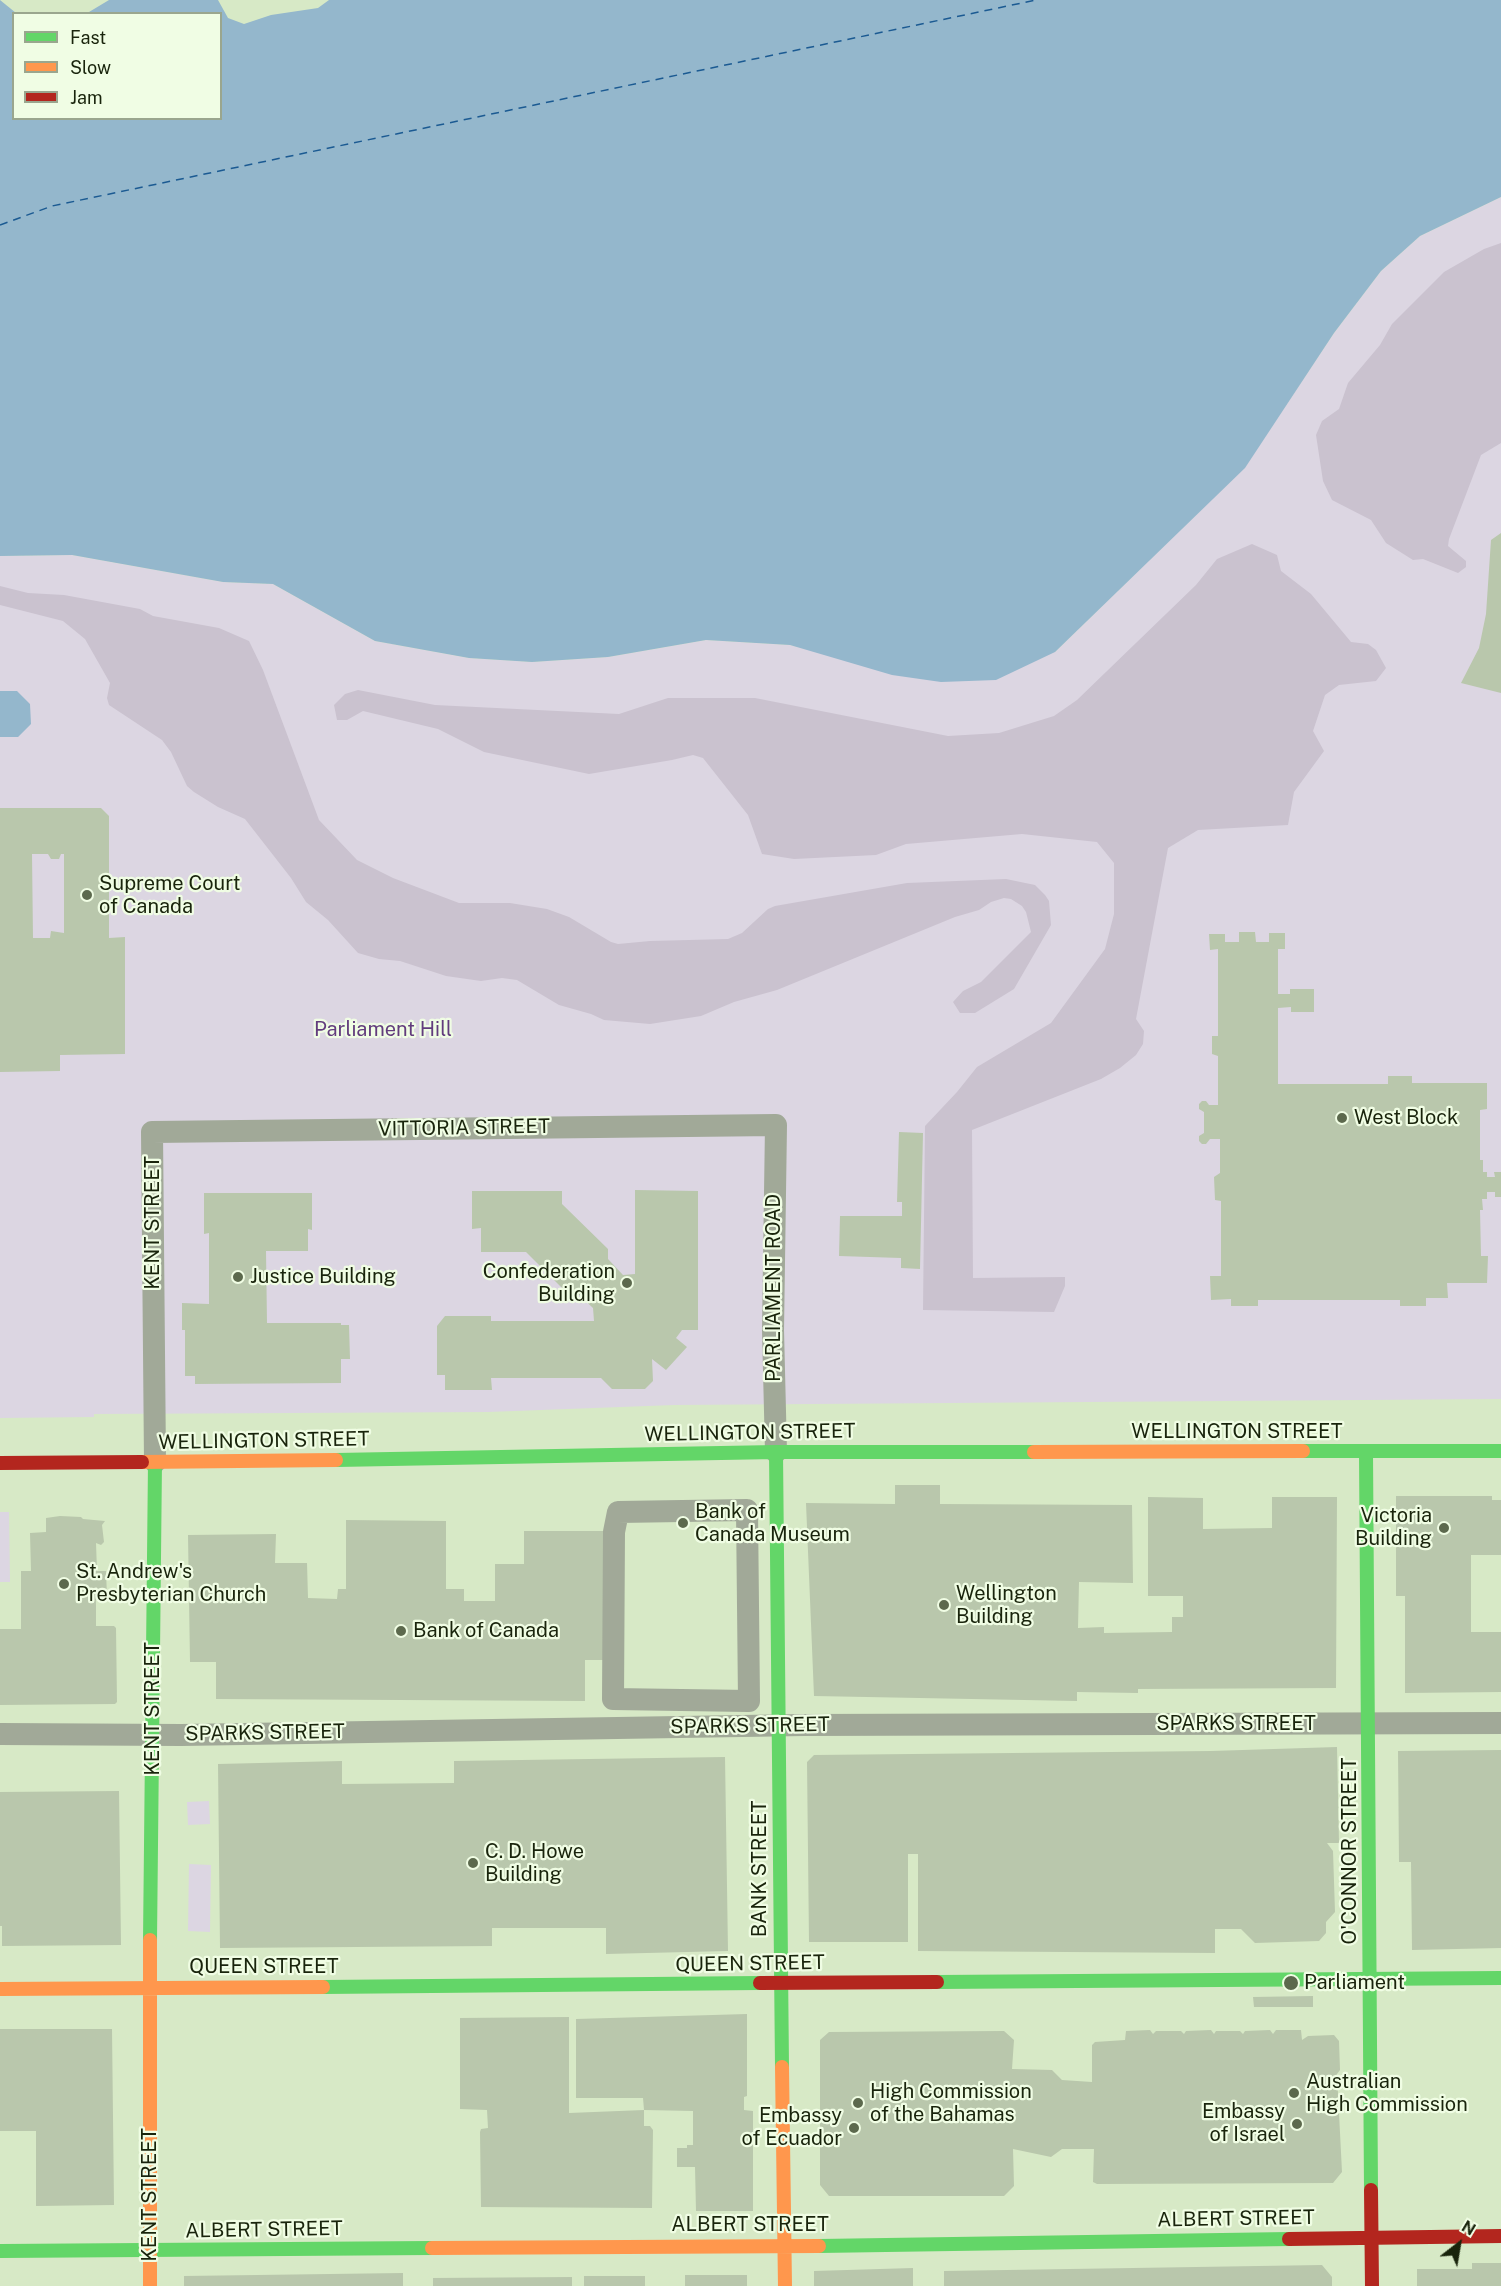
<!DOCTYPE html>
<style>
body{margin:0}
#map{position:relative;width:1501px;height:2286px;overflow:hidden;background:#d7e9c6;font-family:"Public Sans",sans-serif}
canvas{display:block}
.legend{position:absolute;left:12px;top:12px;width:210px;height:108px;box-sizing:border-box;background:#f0fde4;border:2px solid #9aa68e;margin:0;padding:8px 10px;list-style:none;font-size:18px;color:#19240c}
.legend li{display:flex;align-items:center;gap:12px;height:30px}
.legend b{width:30px;border:2px solid #9aa68e}
.north{position:absolute;left:1429px;top:2214px;width:60px;height:60px;-webkit-text-stroke:4px #f0fde4;paint-order:stroke;rotate:31deg;font-size:16px;font-weight:700;line-height:24px;text-align:center;color:#19240c}
.north::after{content:'';display:block;margin:auto;width:21px;height:27px;background:#19240c;clip-path:polygon(50% 0,100% 100%,50% 72%,0 100%)}
</style>
<div id="map">
<canvas width="1501" height="2286"></canvas>
<ul class="legend">
<li><b style="height:8px;background:#63d668"></b>Fast</li>
<li><b style="height:8px;background:#ff974d"></b>Slow</li>
<li><b style="height:8px;background:#b3261e"></b>Jam</li>
</ul>
<div class="north">N</div>
</div>
<script>
const g = document.querySelector('canvas').getContext('2d');
g.lineJoin = 'round';
function fillPath(path, color) {
  g.fillStyle = color;
  g.fill(path, 'evenodd');
}
function shape(rows) {
  const path = new Path2D();
  for (const r of rows) {
    path.moveTo(r[0], r[1]);
    for (let i = 2; i < r.length; i += 2) path.lineTo(r[i], r[i + 1]);
  }
  return path;
}
function stroke(path, color, width, dash) {
  g.strokeStyle = color;
  g.lineWidth = width;
  g.lineCap = dash ? 'butt' : 'round';
  g.setLineDash(dash || []);
  g.stroke(path);
}
function label(font, color, halo, rows, align = 'center') {
  g.font = font + ' "Public Sans",sans-serif';
  g.lineWidth = 4.5;
  g.setLineDash([]);
  g.textBaseline = 'middle';
  g.strokeStyle = halo;
  g.fillStyle = color;
  for (const [text, x, y, turn = 0] of rows) {
    g.save();
    g.translate(x, y);
    g.rotate((+turn || 0) * Math.PI / 180);
    g.textAlign = isNaN(turn) ? turn : align;
    if (halo) g.strokeText(text, 0, 0);
    g.fillText(text, 0, 0);
    g.restore();
  }
}
const green = shape([
 [1501,197,1501,1399,674,1405,488,1412,94,1414,94,1417,0,1418,0,556,72,555,223,582,273,584,375,641,469,658,532,662,608,657,706,640,790,645,806,649,1055,652,1244,468,1334,333,1381,271,1420,236],
 [0,1512,9,1512,10,1582,0,1582],
 [209,1801,210,1824,188,1825,187,1802],
 [189,1864,211,1865,210,1932,188,1931]
]);
const forest = shape([
 [1501,243,1501,443,1481,455,1449,539,1448,546,1466,561,1466,567,1458,573,1423,559,1413,560,1386,543,1371,520,1332,500,1323,481,1316,435,1322,421,1339,409,1348,383,1380,345,1392,324,1444,272,1484,249],
 [1252,544,1277,555,1281,571,1311,594,1351,642,1368,644,1376,650,1386,668,1376,681,1339,685,1325,695,1313,731,1324,751,1294,792,1288,825,1198,830,1168,848,1136,1019,1144,1031,1143,1044,1136,1055,1120,1068,1101,1079,972,1130,973,1278,1065,1277,1065,1286,1054,1312,923,1310,925,1126,957,1092,977,1067,1051,1023,1105,949,1114,914,1114,863,1097,842,1022,834,906,844,876,855,794,859,762,854,748,815,703,758,693,755,672,760,589,774,484,752,438,729,363,711,347,720,337,720,334,705,345,694,358,690,435,705,619,714,668,698,755,698,948,736,999,733,1054,716,1077,700,1196,585,1217,559],
 [0,586,28,593,64,595,140,609,153,616,219,628,249,641,263,670,319,820,357,860,393,878,459,903,510,903,547,909,569,917,611,942,618,944,650,941,728,939,742,933,768,909,775,906,907,883,1006,879,1035,885,1045,895,1049,901,1051,925,1014,989,975,1013,960,1013,953,1002,963,991,981,982,1031,932,1026,912,1022,906,1011,899,1004,898,991,902,979,910,955,917,777,990,734,1002,701,1016,650,1024,604,1020,591,1014,559,1005,517,980,502,978,481,981,446,976,400,961,379,959,358,953,328,920,306,902,291,878,245,819,218,807,194,792,187,786,171,752,162,740,109,705,107,698,110,683,85,639,63,621,0,605]
]);
const water = shape([
 [0,0,16,13,14,14,14,118,220,118,220,14,77,13,89,12,109,0,218,0,228,18,244,24,271,15,318,8,329,0,1501,0,1501,197,1420,236,1381,271,1334,333,1245,468,1055,652,996,680,941,682,892,675,790,645,706,640,608,657,532,662,469,658,375,641,273,584,223,582,72,555,0,556],
 [0,691,17,691,30,704,31,724,18,737,0,737]
]);
const ferry = shape([
 [0,225,52,206,1036,0]
]);
const building = shape([
 [1501,533,1501,693,1461,683,1479,648,1486,614,1491,540],
 [0,808,101,808,109,816,109,938,125,937,125,1054,60,1055,60,1071,0,1072],
 [32,854,48,854,51,859,59,859,61,854,64,854,64,933,51,931,50,938,33,938],
 [1239,932,1255,932,1256,942,1269,942,1269,933,1285,933,1285,949,1278,949,1278,994,1290,994,1290,989,1314,989,1314,1012,1291,1012,1291,1007,1278,1008,1278,1084,1388,1084,1388,1076,1412,1076,1412,1083,1487,1083,1487,1109,1480,1110,1480,1160,1483,1160,1483,1172,1487,1172,1487,1177,1495,1177,1494,1172,1501,1172,1501,1197,1495,1197,1495,1192,1487,1192,1487,1199,1482,1199,1483,1210,1480,1210,1481,1256,1488,1256,1487,1283,1447,1283,1448,1298,1426,1298,1426,1306,1400,1306,1400,1300,1258,1300,1258,1306,1231,1306,1231,1299,1211,1300,1210,1276,1221,1276,1221,1201,1215,1200,1214,1177,1220,1173,1220,1139,1210,1139,1206,1144,1202,1144,1199,1141,1199,1136,1204,1133,1204,1112,1199,1109,1199,1104,1202,1101,1206,1101,1209,1105,1218,1105,1218,1056,1212,1054,1212,1036,1218,1036,1218,949,1210,950,1209,934,1225,934,1225,942,1239,942],
 [899,1132,923,1133,920,1269,901,1268,901,1258,839,1256,840,1216,902,1216,902,1202,897,1202],
 [635,1190,698,1191,698,1330,682,1330,676,1338,687,1347,666,1370,652,1359,653,1381,645,1389,612,1389,601,1378,491,1378,492,1390,445,1390,445,1375,437,1375,437,1326,445,1316,491,1316,491,1321,594,1321,593,1308,575,1291,565,1291,526,1252,481,1252,481,1228,472,1229,472,1191,562,1191,562,1204,608,1249,608,1259,623,1275,635,1274],
 [204,1193,312,1193,312,1230,308,1229,308,1251,266,1251,267,1323,341,1323,341,1325,349,1325,350,1359,341,1359,341,1383,195,1384,195,1376,185,1376,185,1330,182,1330,182,1303,209,1304,209,1233,204,1234],
 [895,1485,940,1485,940,1504,1132,1505,1133,1583,1079,1582,1078,1628,1104,1627,1104,1633,1172,1632,1172,1617,1183,1617,1183,1596,1148,1596,1148,1497,1203,1498,1203,1529,1272,1528,1272,1497,1337,1497,1336,1688,1138,1689,1138,1693,1077,1692,1077,1701,814,1696,806,1503,895,1504],
 [1396,1496,1492,1496,1492,1500,1501,1500,1501,1555,1471,1555,1471,1632,1501,1632,1501,1692,1405,1693,1405,1596,1396,1596],
 [60,1516,81,1517,83,1519,105,1521,102,1525,104,1542,101,1545,96,1543,97,1571,106,1571,107,1597,96,1598,96,1626,114,1626,116,1628,117,1702,115,1704,0,1705,0,1629,21,1629,21,1571,31,1571,30,1533,46,1532,46,1518],
 [346,1520,446,1521,446,1589,464,1589,464,1601,495,1601,495,1564,524,1564,524,1531,613,1531,612,1660,585,1660,585,1701,216,1699,216,1662,190,1662,188,1535,276,1534,275,1563,307,1563,308,1598,337,1599,338,1589,346,1589],
 [1337,1747,1339,1843,1327,1843,1333,1851,1335,1912,1326,1922,1326,1933,1319,1941,1255,1943,1241,1929,1215,1929,1215,1953,918,1951,918,1854,908,1854,908,1942,809,1942,807,1762,814,1755,1211,1751],
 [1501,1750,1501,1948,1412,1950,1411,1862,1399,1862,1398,1751],
 [725,1757,728,1951,606,1954,606,1928,492,1928,492,1946,220,1948,218,1764,342,1761,342,1784,454,1783,454,1761],
 [119,1791,121,1945,2,1946,2,1926,0,1926,0,1792],
 [1313,1996,1313,2007,1254,2007,1253,1997],
 [747,2014,747,2096,744,2097,744,2110,753,2111,753,2211,696,2211,695,2167,677,2167,677,2148,687,2148,687,2145,693,2145,693,2111,644,2110,643,2098,576,2098,576,2019],
 [569,2017,569,2113,644,2110,644,2126,650,2126,653,2130,652,2208,481,2207,480,2132,481,2129,488,2128,487,2110,460,2109,460,2018],
 [0,2029,112,2029,114,2205,36,2206,36,2131,0,2131],
 [1150,2030,1153,2034,1156,2031,1181,2031,1184,2034,1186,2031,1211,2030,1214,2034,1216,2031,1240,2031,1243,2034,1245,2031,1270,2030,1273,2034,1276,2030,1301,2030,1302,2040,1308,2036,1334,2035,1339,2041,1340,2070,1337,2074,1342,2172,1333,2183,1097,2184,1093,2182,1094,2149,1062,2149,1051,2157,1013,2149,1014,2186,1004,2196,829,2196,820,2185,820,2040,829,2032,1004,2031,1014,2040,1012,2069,1052,2070,1062,2080,1092,2082,1092,2045,1095,2042,1125,2040,1126,2031],
 [1472,2263,1501,2263,1501,2286,1417,2286,1417,2269,1472,2269],
 [1322,2265,1332,2277,1332,2286,944,2286,944,2271],
 [913,2268,913,2286,814,2286,814,2271],
 [403,2273,403,2286,184,2286,184,2276],
 [685,2275,747,2275,747,2286,685,2286],
 [584,2276,645,2276,645,2286,584,2286],
 [572,2277,572,2286,433,2286,433,2278]
]);
const street = shape([
 [155,1462,152,1132,776,1125,773,1330,776,1452],
 [747,1510,749,1701,613,1699,614,1532,618,1512,747,1510],
 [0,1734,181,1735,804,1725,1501,1723]
]);
const fast = shape([
 [1303,1451,1501,1451],
 [776,1452,782,2067],
 [1366,1452,1371,2190],
 [336,1460,776,1452,1034,1452],
 [150,1940,155,1462],
 [937,1982,1501,1978],
 [323,1987,760,1983],
 [819,2246,1289,2239],
 [0,2251,432,2248]
]);
const slow = shape([
 [1034,1452,1303,1451],
 [142,1462,336,1460],
 [0,1989,323,1987],
 [782,2067,785,2286],
 [432,2248,819,2246],
 [150,2286,150,1940]
]);
const jam = shape([
 [0,1463,142,1462],
 [760,1983,937,1982],
 [1371,2190,1372,2286],
 [1289,2239,1501,2236]
]);
const markers = [
 [87,895,6,"#5c694d"],
 [1342,1118,6,"#5c694d"],
 [238,1277,6,"#5c694d"],
 [627,1283,6,"#5c694d"],
 [683,1523,6,"#5c694d"],
 [1444,1528,6,"#5c694d"],
 [64,1584,6,"#5c694d"],
 [944,1605,6,"#5c694d"],
 [401,1631,6,"#5c694d"],
 [473,1863,6,"#5c694d"],
 [1291,1983,8,"#5c694d"],
 [1294,2093,6,"#5c694d"],
 [858,2103,6,"#5c694d"],
 [1297,2124,6,"#5c694d"],
 [854,2128,6,"#5c694d"]
];
const poiNames = [
 ["Supreme Court",99,884],
 ["of Canada",99,907],
 ["West Block",1354,1118],
 ["Confederation",615,1272,"right"],
 ["Building",615,1295,"right"],
 ["Justice Building",250,1277],
 ["Bank of",695,1512],
 ["Canada Museum",695,1535],
 ["Victoria",1432,1516,"right"],
 ["Building",1432,1539,"right"],
 ["St. Andrew's",76,1572],
 ["Presbyterian Church",76,1595],
 ["Wellington",956,1594],
 ["Building",956,1617],
 ["Bank of Canada",413,1631],
 ["C. D. Howe",485,1852],
 ["Building",485,1875],
 ["Parliament",1304,1983],
 ["Australian",1306,2082],
 ["High Commission",1306,2105],
 ["High Commission",870,2092],
 ["of the Bahamas",870,2115],
 ["Embassy",1285,2112,"right"],
 ["of Israel",1285,2135,"right"],
 ["Embassy",842,2116,"right"],
 ["of Ecuador",842,2139,"right"]
];
const parkNames = [
 ["Parliament Hill",383,1030]
];
const streetNames = [
 ["VITTORIA STREET",464,1128,-1],
 ["KENT STREET",153,1223,-90],
 ["PARLIAMENT ROAD",774,1288,-90],
 ["WELLINGTON STREET",1237,1432],
 ["WELLINGTON STREET",750,1433,-1],
 ["WELLINGTON STREET",264,1441,-1],
 ["KENT STREET",153,1709,-90],
 ["SPARKS STREET",1236,1724],
 ["SPARKS STREET",750,1726,-1],
 ["SPARKS STREET",265,1733,-1],
 ["O'CONNOR STREET",1350,1851,-90],
 ["BANK STREET",760,1869,-90],
 ["QUEEN STREET",750,1964,-1],
 ["QUEEN STREET",264,1967],
 ["KENT STREET",150,2195,-90],
 ["ALBERT STREET",1236,2219,-1],
 ["ALBERT STREET",750,2225],
 ["ALBERT STREET",264,2230,-1]
];
fillPath(green, '#dcd6e2');
fillPath(forest, '#cac2cf');
fillPath(water, '#94b7cc');
stroke(ferry, '#1b5a92', 1.5, [8, 6]);
fillPath(building, '#b9c7ac');
stroke(street, '#a1a998', 22);
stroke(fast, '#63d668', 14);
stroke(slow, '#ff974d', 14);
stroke(jam, '#b3261e', 14);
for (const [x, y, r, color] of markers) {
  const dot = new Path2D();
  dot.arc(x, y, r, 0, 2 * Math.PI);
  g.fillStyle = color;
  g.fill(dot);
  stroke(dot, '#f0fde4', 2);
}
label('20px', '#19240c', '#f0fde4', poiNames, 'left');
label('20px', '#623c7d', '#f0fde4', parkNames);
label('20px', '#19240c', '#f0fde4', streetNames);
</script>
